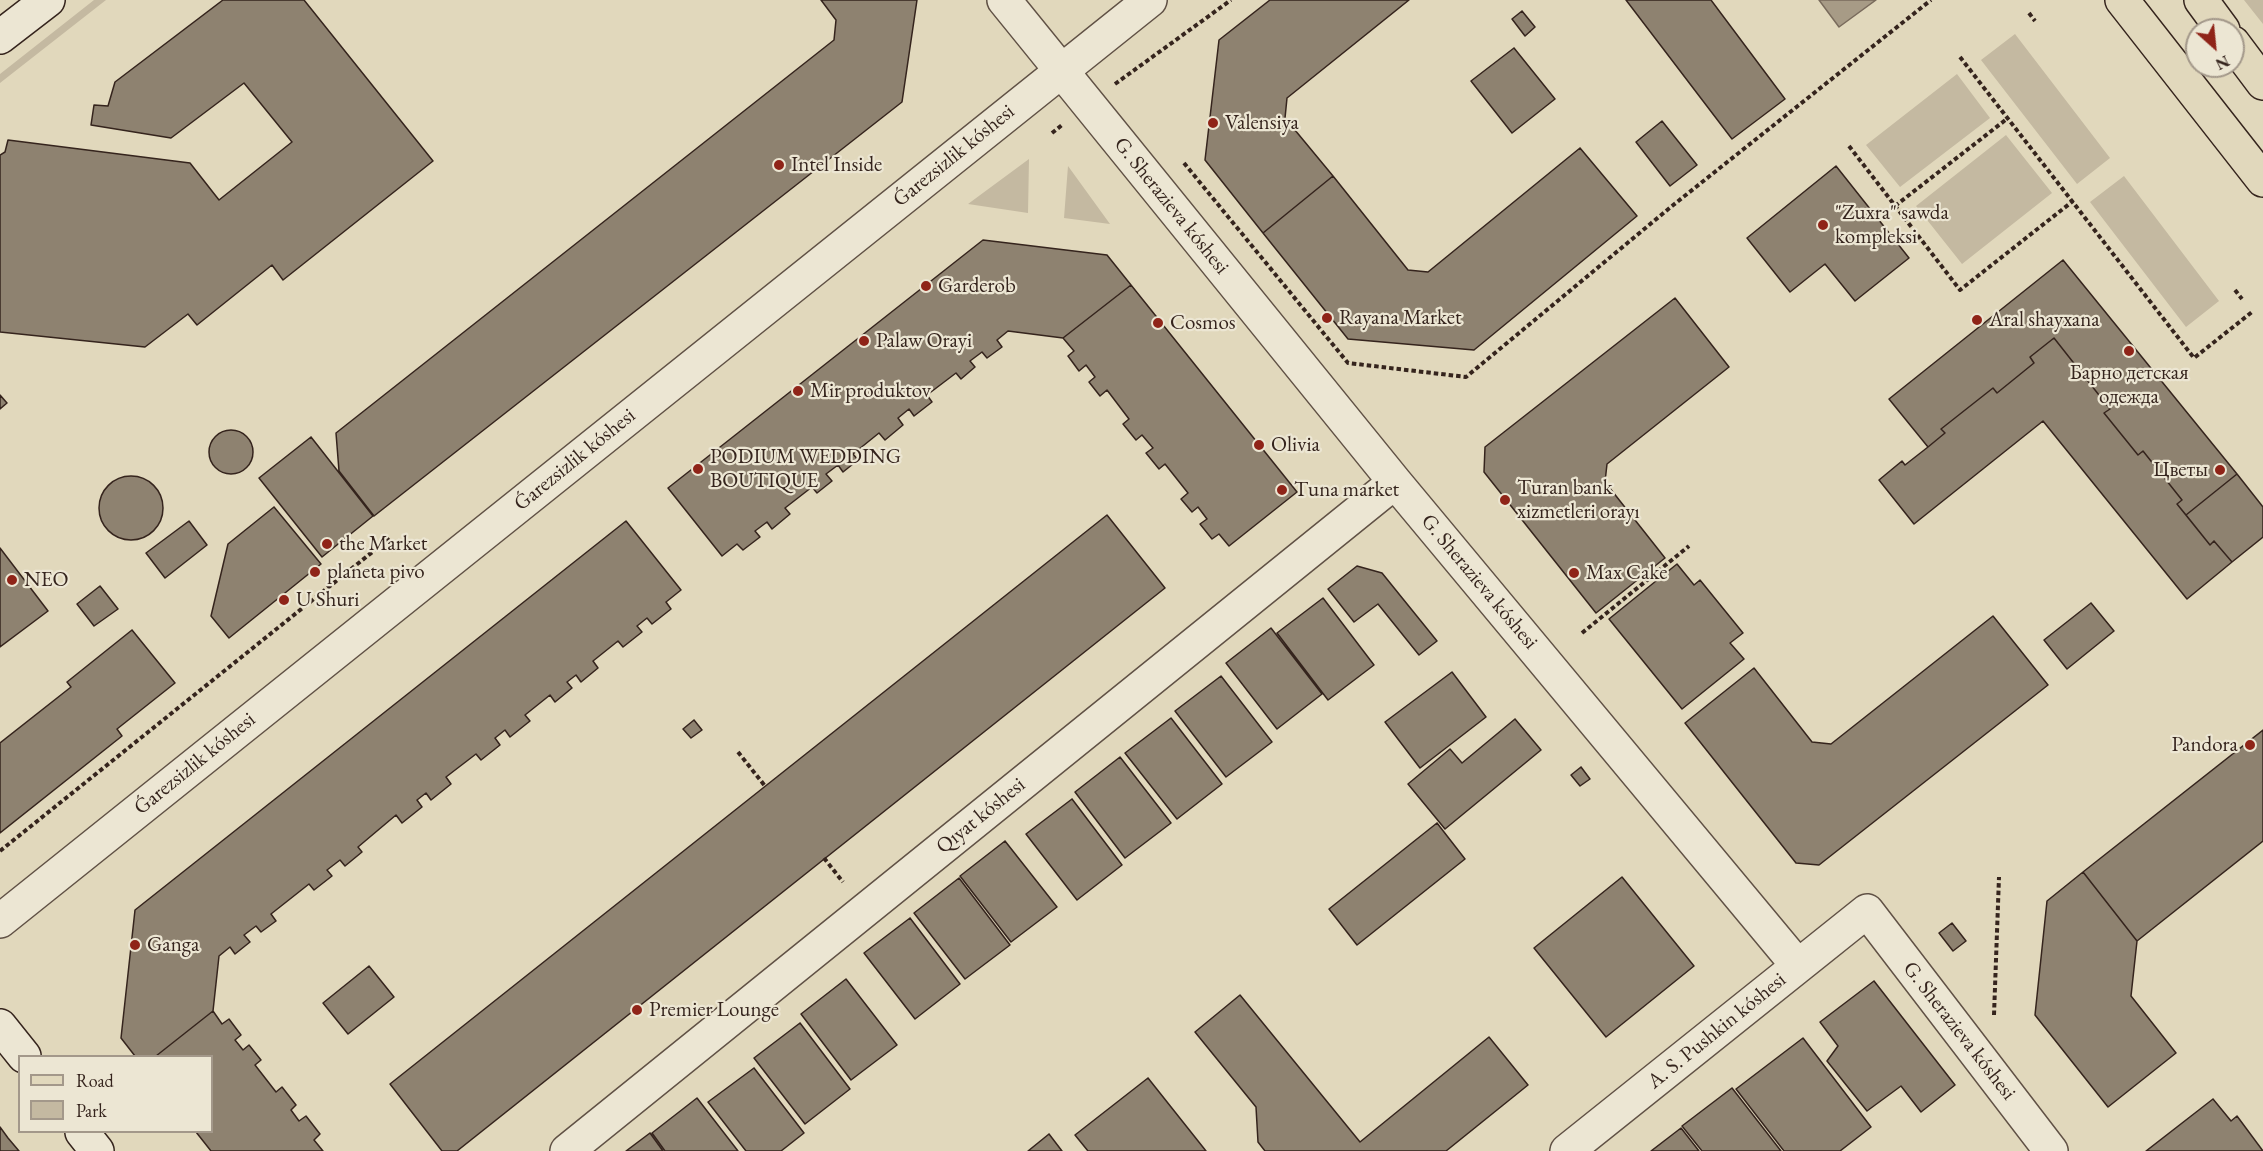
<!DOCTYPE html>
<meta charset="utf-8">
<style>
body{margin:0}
#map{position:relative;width:2263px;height:1151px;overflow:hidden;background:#e1d8bc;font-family:"EB Garamond",serif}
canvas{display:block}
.legend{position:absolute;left:18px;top:1055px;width:195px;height:78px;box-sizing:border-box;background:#ece6d3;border:2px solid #a3988a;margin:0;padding:8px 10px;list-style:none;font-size:18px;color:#35241d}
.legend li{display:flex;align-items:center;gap:12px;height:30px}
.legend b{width:30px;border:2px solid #a3988a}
.north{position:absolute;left:2185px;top:18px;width:60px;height:60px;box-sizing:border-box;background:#ece6d3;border:2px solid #a3988a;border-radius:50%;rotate:153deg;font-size:16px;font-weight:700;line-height:24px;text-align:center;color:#35241d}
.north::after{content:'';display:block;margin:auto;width:21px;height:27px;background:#8f2418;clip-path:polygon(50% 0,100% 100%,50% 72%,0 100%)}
</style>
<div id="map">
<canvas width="2263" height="1151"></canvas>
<ul class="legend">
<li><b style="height:8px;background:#e1d8bc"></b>Road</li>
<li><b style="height:16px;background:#c4b9a1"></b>Park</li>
</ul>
<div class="north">N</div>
</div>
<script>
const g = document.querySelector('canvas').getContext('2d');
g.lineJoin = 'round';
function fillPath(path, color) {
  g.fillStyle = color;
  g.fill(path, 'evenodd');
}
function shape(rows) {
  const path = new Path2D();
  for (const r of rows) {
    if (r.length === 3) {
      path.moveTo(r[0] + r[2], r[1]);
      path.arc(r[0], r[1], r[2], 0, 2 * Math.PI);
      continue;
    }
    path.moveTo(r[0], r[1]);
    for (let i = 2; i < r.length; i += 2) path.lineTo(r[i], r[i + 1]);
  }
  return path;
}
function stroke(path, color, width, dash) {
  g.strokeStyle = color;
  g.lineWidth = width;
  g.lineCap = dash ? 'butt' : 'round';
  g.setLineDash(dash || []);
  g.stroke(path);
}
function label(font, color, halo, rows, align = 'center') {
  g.font = font + ' "EB Garamond",serif';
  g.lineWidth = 4.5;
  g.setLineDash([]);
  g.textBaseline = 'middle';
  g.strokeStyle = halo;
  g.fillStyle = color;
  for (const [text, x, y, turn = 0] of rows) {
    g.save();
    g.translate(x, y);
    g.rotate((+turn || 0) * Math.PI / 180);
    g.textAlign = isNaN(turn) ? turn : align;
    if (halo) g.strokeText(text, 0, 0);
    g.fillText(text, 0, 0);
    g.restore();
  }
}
const green = shape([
 [94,0,106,0,0,83,0,74],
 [2244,0,2263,0,2263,24],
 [2015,34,2110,158,2077,184,1981,60],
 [1957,74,1990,118,1900,187,1866,145],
 [2006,135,2052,193,1962,264,1916,206],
 [1029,159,1028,213,968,204],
 [1068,166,1110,224,1064,218],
 [2124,176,2219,301,2186,327,2090,202]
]);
const water = shape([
 [1819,0,1876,0,1839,27,1819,0]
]);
const building = shape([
 [223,0,304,0,433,161,283,280,272,265,197,325,188,314,145,347,0,332,0,155,5,152,8,140,190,163,219,200,292,142,244,83,171,138,91,125,94,105,108,106,115,82,223,0],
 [821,0,917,0,902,102,374,516,339,471,336,433,834,40,836,20,821,0],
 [1270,0,1409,0,1287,98,1285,118,1333,176,1263,233,1205,160,1219,40,1270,0],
 [1626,0,1711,0,1785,99,1732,139,1626,0],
 [1522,11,1535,27,1525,36,1512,19,1522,11],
 [1514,48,1555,99,1512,133,1471,81,1514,48],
 [1662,121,1697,165,1670,186,1636,142,1662,121],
 [1580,148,1637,216,1474,350,1348,339,1263,233,1333,176,1408,270,1428,272,1580,148],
 [1836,166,1909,258,1855,301,1825,264,1790,292,1747,238,1836,166],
 [983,240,1107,255,1131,285,1063,338,1008,331,997,340,1002,347,987,358,982,352,970,361,975,367,961,379,956,373,927,395,932,402,914,416,909,409,898,418,903,425,885,440,879,433,853,454,858,460,843,472,838,465,826,474,832,481,817,493,812,487,785,508,790,514,772,529,767,522,755,531,760,537,743,550,737,544,722,556,668,488,983,240],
 [2063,260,2237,474,2186,515,2177,504,2182,500,2143,451,2138,455,2104,413,2110,409,2054,338,2030,357,2034,363,1997,393,1993,388,1941,429,1945,433,1928,447,1889,399,2063,260],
 [1131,285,1297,492,1229,546,1219,534,1212,539,1200,524,1207,519,1198,507,1192,512,1181,499,1188,493,1165,464,1159,469,1146,453,1153,448,1142,435,1136,440,1123,424,1129,419,1107,390,1100,396,1089,382,1095,377,1086,365,1079,371,1068,356,1074,351,1063,338,1131,285],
 [1675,298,1729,367,1607,464,1605,482,1665,558,1596,613,1484,472,1485,447,1675,298],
 [2054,338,2110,409,2104,413,2138,455,2143,451,2182,500,2177,504,2210,545,2214,541,2232,562,2187,599,2043,421,1914,524,1879,480,1902,461,1905,465,1928,447,1945,433,1941,429,1993,388,1997,393,2034,363,2030,357,2054,338],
 [0,395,7,403,0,409,0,395],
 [231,452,22],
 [311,437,373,516,322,557,259,478,311,437],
 [2237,474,2263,507,2263,537,2232,562,2214,541,2210,545,2186,515,2237,474],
 [131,508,32],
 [274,507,321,564,229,638,211,616,228,544,274,507],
 [1107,515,1165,588,457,1151,442,1151,390,1084,1107,515],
 [189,521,207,545,165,578,146,553,189,521],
 [626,521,681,590,666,602,671,609,652,624,647,618,637,626,642,632,623,647,618,641,593,661,598,668,581,682,576,675,567,682,572,688,555,702,550,695,525,715,530,721,510,737,505,730,495,738,500,745,481,760,476,754,446,777,451,784,431,800,426,793,417,800,422,807,402,823,396,815,358,847,362,852,345,866,340,860,327,870,332,876,314,890,309,884,271,914,276,921,261,932,256,926,244,935,250,942,235,954,230,947,219,956,213,1011,156,1056,135,1056,121,1038,135,910,626,521],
 [0,548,48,611,0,647,0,548],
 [1677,564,1694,585,1700,580,1743,633,1730,643,1744,659,1682,709,1609,619,1677,564],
 [1357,566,1382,573,1437,641,1419,655,1378,604,1354,622,1328,589,1357,566],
 [100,586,118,609,94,626,77,604,100,586],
 [1323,598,1374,665,1328,700,1277,633,1323,598],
 [2091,603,2114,631,2067,669,2044,640,2091,603],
 [1993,616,2048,685,1819,865,1796,863,1685,723,1754,668,1812,742,1831,744,1993,616],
 [1271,628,1322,694,1277,729,1226,663,1271,628],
 [132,630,175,683,117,729,122,736,0,833,0,743,71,687,67,682,132,630],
 [1452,672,1486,717,1420,768,1385,722,1452,672],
 [1221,676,1272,742,1226,777,1175,711,1221,676],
 [1171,718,1222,784,1177,819,1125,753,1171,718],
 [1515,719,1541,750,1445,829,1408,784,1450,749,1462,763,1515,719],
 [694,720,702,730,691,738,683,729,694,720],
 [2263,730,2263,841,2137,941,2083,872,2263,730],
 [1120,757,1171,823,1125,858,1075,792,1120,757],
 [1581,767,1590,779,1580,786,1571,775,1581,767],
 [1072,799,1122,865,1077,900,1026,834,1072,799],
 [1437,823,1465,859,1357,945,1329,909,1437,823],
 [1005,841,1057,907,1011,942,960,876,1005,841],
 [2083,872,2137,941,2131,996,2176,1053,2108,1107,2035,1015,2047,901,2083,872],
 [1622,877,1694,966,1606,1037,1534,948,1622,877],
 [959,878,1010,945,965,979,914,913,959,878],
 [910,918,960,984,915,1019,864,953,910,918],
 [1952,923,1966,941,1953,951,1939,933,1952,923],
 [369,966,394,997,348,1034,323,1003,369,966],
 [846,979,897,1045,851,1080,801,1014,846,979],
 [1874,981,1955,1085,1921,1112,1901,1086,1867,1111,1827,1061,1838,1046,1820,1022,1874,981],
 [1240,995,1360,1142,1489,1037,1528,1085,1446,1151,1265,1151,1258,1142,1256,1107,1195,1032,1240,995],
 [213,1011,222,1024,229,1019,241,1035,235,1040,243,1050,249,1045,261,1060,255,1065,276,1092,282,1087,296,1105,291,1110,299,1121,306,1116,320,1134,314,1140,323,1151,211,1151,196,1132,212,1132,212,1056,156,1056,213,1011],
 [800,1023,850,1089,805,1124,754,1058,800,1023],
 [1803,1038,1871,1127,1840,1151,1784,1151,1736,1089,1803,1038],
 [754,1068,804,1133,781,1151,746,1151,708,1102,754,1068],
 [1148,1078,1206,1151,1088,1151,1075,1135,1148,1078],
 [1732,1088,1781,1151,1702,1151,1682,1126,1732,1088],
 [697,1098,738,1151,665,1151,652,1133,697,1098],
 [2213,1099,2231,1121,2237,1116,2263,1151,2146,1151,2213,1099],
 [0,1127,8,1138,19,1151,0,1151,0,1127],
 [1681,1128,1699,1151,1651,1151,1681,1128],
 [650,1133,663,1151,626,1151,650,1133],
 [1049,1134,1062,1151,1028,1151,1049,1134]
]);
const path = shape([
 [2029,13,2035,21],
 [1960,57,2194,358,2252,312],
 [1115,84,1231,0],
 [1052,133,1062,125],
 [1849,146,1960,290,2073,201],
 [1184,163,1348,363,1466,377,1672,206,1931,0],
 [1895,206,2008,118],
 [2235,290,2242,299],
 [1582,633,1689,546],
 [738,752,765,786],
 [0,851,391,537],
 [824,858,843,882],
 [1994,1015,1999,877]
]);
const street = shape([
 [1004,0,1395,482,1798,966],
 [0,921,1150,0],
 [567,1151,1395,482],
 [1567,1151,1867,911,2051,1151]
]);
const secondary = shape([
 [0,37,48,0],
 [0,1026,24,1056],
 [82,1132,97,1151]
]);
const primary = shape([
 [2122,0,2263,180],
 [2201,0,2223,30],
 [2233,43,2263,83]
]);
const markers = [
 [1213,123,6,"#8f2418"],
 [779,165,6,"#8f2418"],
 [1823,225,6,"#8f2418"],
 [926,286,6,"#8f2418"],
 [1327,318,6,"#8f2418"],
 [1977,320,6,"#8f2418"],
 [1158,323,6,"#8f2418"],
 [864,341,6,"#8f2418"],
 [2129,351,6,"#8f2418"],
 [798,391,6,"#8f2418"],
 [1259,445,6,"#8f2418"],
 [698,469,6,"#8f2418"],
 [2220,470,6,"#8f2418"],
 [1282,490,6,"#8f2418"],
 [1505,500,6,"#8f2418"],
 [327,544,6,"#8f2418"],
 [315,572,6,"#8f2418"],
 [1574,573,6,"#8f2418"],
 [12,580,6,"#8f2418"],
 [284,600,6,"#8f2418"],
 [2250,745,6,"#8f2418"],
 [135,945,6,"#8f2418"],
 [637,1010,6,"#8f2418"]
];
const poiNames = [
 ["Valensiya",1225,123],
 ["Intel Inside",791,165],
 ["\"Zuxra\" sawda",1835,213],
 ["kompleksi",1835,237],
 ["Garderob",938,286],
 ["Rayana Market",1339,318],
 ["Aral shayxana",1989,320],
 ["Cosmos",1170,323],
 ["Palaw Orayi",876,341],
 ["Барно детская",2129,373,"center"],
 ["одежда",2129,397,"center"],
 ["Mir produktov",810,391],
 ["Olivia",1271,445],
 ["PODIUM WEDDING",710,457],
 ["BOUTIQUE",710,481],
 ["Цветы",2208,470,"right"],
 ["Turan bank",1517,488],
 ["xizmetleri orayı",1517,512],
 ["Tuna market",1294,490],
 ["the Market",339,544],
 ["planeta pivo",327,572],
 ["Max Cake",1586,573],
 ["NEO",24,580],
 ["U Shuri",296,600],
 ["Pandora",2238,745,"right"],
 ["Ganga",147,945],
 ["Premier Lounge",649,1010]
];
const streetNames = [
 ["Ǵarezsizlik kóshesi",954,156,-39],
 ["G. Sherazieva kóshesi",1171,206,51],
 ["Ǵarezsizlik kóshesi",575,460,-39],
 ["G. Sherazieva kóshesi",1479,582,50],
 ["Ǵarezsizlik kóshesi",195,764,-39],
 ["Qıyat kóshesi",981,816,-39],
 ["A. S. Pushkin kóshesi",1717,1031,-39],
 ["G. Sherazieva kóshesi",1959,1031,52]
];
fillPath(green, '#c4b9a1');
fillPath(water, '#a79b86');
stroke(water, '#796b5c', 1.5);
fillPath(building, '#8e8270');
stroke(building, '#35241d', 1.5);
stroke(street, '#605145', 36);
stroke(secondary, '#35241d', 36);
stroke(primary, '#35241d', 36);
stroke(path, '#35241d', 4, [4.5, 3]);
stroke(street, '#ece6d3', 33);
stroke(secondary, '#ece6d3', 33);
stroke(primary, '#e1d8bc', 33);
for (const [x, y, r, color] of markers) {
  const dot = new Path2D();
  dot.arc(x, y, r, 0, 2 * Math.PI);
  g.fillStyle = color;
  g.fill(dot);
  stroke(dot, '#ece6d3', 2);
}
label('21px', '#35241d', '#ece6d3', poiNames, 'left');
label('21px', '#35241d', '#ece6d3', streetNames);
</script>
